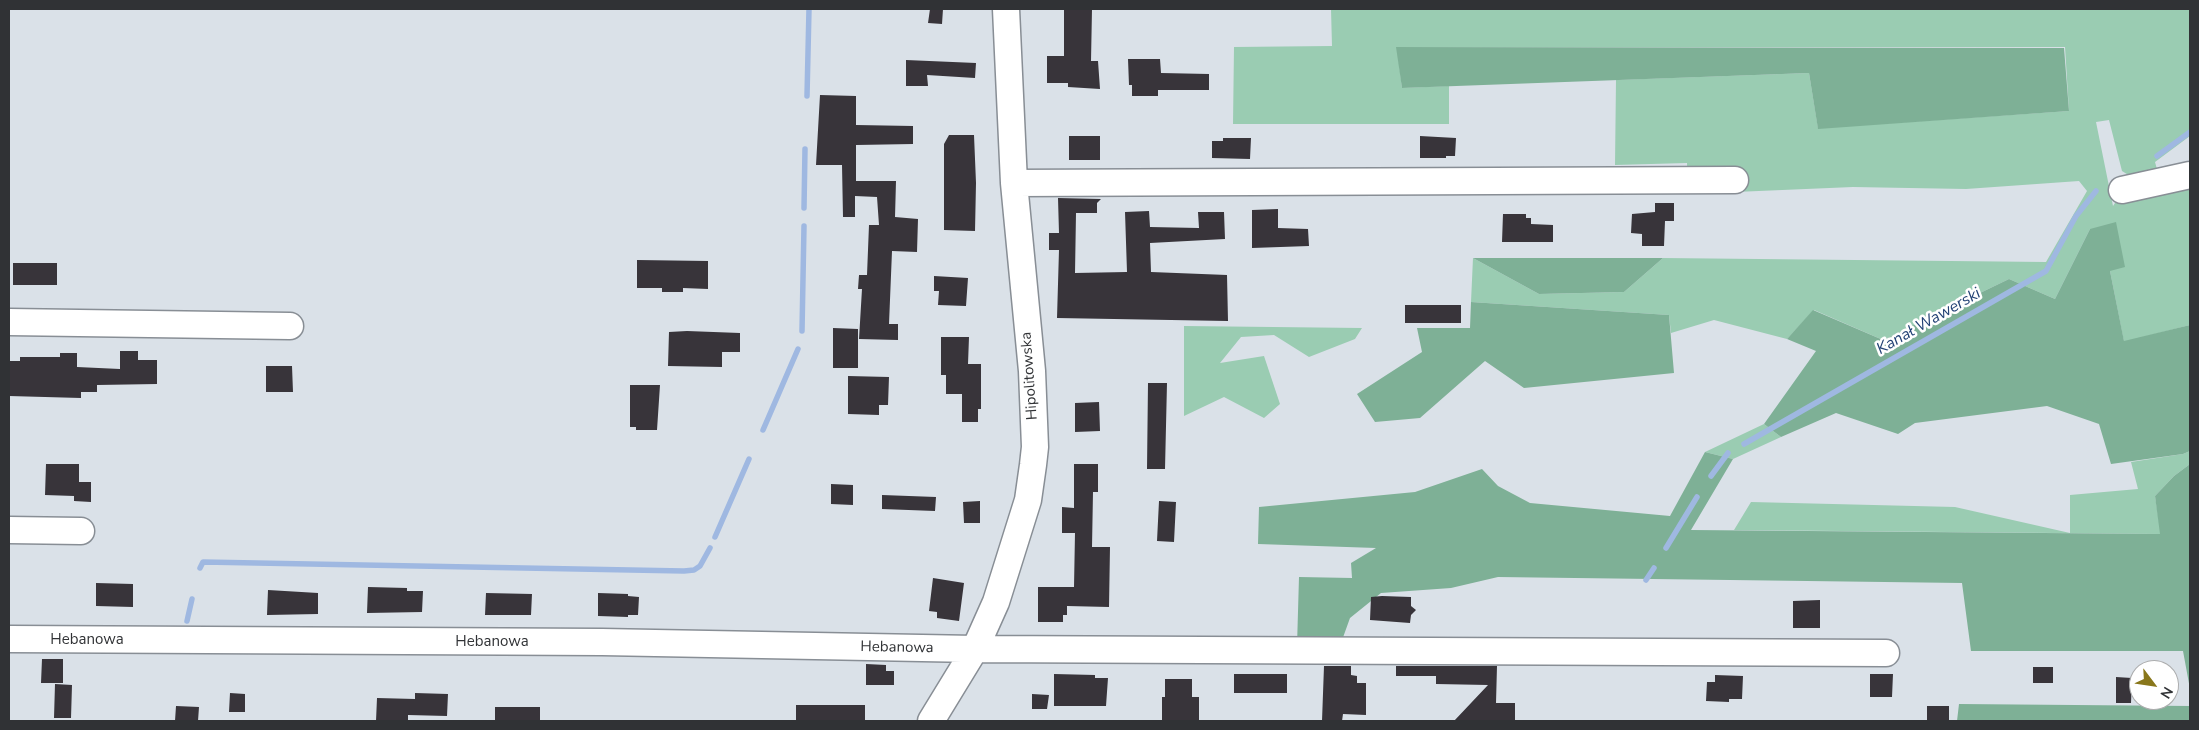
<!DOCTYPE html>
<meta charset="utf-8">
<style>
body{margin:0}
#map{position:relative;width:2199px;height:730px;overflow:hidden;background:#dae1e8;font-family:"Nunito Sans",sans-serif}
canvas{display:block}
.frame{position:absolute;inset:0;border:10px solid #303235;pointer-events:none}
.north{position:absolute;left:2129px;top:660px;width:50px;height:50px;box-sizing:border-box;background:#fff;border:1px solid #acadae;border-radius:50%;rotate:121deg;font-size:14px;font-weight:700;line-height:20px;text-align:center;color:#303235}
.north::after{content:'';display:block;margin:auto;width:18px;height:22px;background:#89771b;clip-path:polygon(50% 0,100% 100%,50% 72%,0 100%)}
</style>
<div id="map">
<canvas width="2199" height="730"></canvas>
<div class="frame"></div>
<div class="north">N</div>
</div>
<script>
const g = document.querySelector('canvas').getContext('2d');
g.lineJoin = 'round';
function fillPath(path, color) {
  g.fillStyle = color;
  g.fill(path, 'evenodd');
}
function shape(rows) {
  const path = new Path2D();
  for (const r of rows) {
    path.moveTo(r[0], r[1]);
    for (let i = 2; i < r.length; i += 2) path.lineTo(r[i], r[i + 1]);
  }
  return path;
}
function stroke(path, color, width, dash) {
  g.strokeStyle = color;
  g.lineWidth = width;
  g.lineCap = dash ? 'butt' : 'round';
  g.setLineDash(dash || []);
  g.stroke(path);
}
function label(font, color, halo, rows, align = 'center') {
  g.font = font + ' "Nunito Sans",sans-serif';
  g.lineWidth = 5;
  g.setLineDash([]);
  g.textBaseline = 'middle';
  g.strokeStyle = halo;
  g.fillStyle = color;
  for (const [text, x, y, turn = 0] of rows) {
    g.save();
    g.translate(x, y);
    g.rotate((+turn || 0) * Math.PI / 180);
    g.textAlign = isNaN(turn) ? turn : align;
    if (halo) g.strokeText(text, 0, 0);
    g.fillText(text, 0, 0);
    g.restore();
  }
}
const green = shape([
 [1331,9,2190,9,2190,136,2155,162,2158,173,2130,176,2122,171,2109,120,2096,122,2113,206,2119,197,2190,181,2190,325,2124,342,2110,271,2090,229,2055,299,2009,279,1883,340,1814,310,1787,339,1714,320,1671,333,1669,315,1471,302,1473,258,1539,294,1624,292,1663,258,2046,262,2087,191,2079,181,1966,189,1853,187,1688,194,1687,163,1615,165,1616,80,1809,73,1818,128,2069,111,2065,47,1397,47,1402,88,1449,86,1449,124,1233,124,1234,47,1332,46],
 [1184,326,1362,328,1355,339,1309,357,1274,335,1241,337,1220,363,1264,356,1280,404,1264,418,1224,397,1184,416],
 [1764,424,1781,437,1733,459,1705,452],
 [2190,451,2190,464,2174,476,2155,496,2161,534,1734,530,1751,502,1955,507,2070,533,2070,495,2138,489,2131,462,2183,454]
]);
const forest = shape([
 [1396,47,2064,48,2069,111,1818,129,1809,73,1402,88],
 [2116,222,2125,267,2110,271,2124,341,2190,325,2190,451,2183,454,2111,464,2099,424,2047,406,1915,423,1898,434,1836,413,1781,437,1764,424,1816,351,1787,339,1813,310,1883,340,2009,279,2055,299,2090,229],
 [1473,258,1663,258,1624,292,1539,294],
 [1471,302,1669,315,1674,373,1524,388,1485,361,1420,418,1375,422,1357,394,1422,352,1417,328,1470,328],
 [1705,452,1733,459,1691,530,2160,534,2155,496,2174,476,2190,464,2190,689,2183,651,1971,651,1962,583,1498,577,1451,588,1381,593,1350,618,1341,643,1297,646,1299,577,1352,578,1351,563,1376,548,1258,544,1259,507,1415,492,1482,469,1498,486,1530,503,1670,516],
 [1959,704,2190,706,2190,721,1957,721]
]);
const stream = shape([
 [807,96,809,9],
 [2157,156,2190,132],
 [804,208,805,149],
 [802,331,804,226],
 [763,430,798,349],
 [1744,444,2046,271,2076,216,2096,191],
 [1711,476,1728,453],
 [715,537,749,459],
 [1666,548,1697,497],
 [200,568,203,562,684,571,694,570,700,566,710,548],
 [1646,580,1654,568],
 [187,621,192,599]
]);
const building = shape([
 [930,9,943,9,942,24,928,23],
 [1064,9,1092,9,1091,61,1098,61,1100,89,1068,87,1068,83,1047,83,1047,56,1064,56],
 [1128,59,1160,59,1161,73,1209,74,1209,90,1158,90,1158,96,1132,96,1132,85,1129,85],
 [906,60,976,63,975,78,927,75,928,86,906,86],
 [820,95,856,96,856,125,913,126,913,144,856,145,856,181,896,181,895,217,918,219,917,252,892,251,889,324,898,324,898,340,859,339,862,289,858,289,859,275,867,275,869,225,879,225,877,197,855,196,855,217,843,217,842,165,816,165],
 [949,135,974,135,976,183,975,231,944,230,944,144],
 [1069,136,1100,136,1100,160,1069,160],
 [1420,136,1456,138,1455,156,1446,156,1446,158,1420,158],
 [1223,138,1251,138,1250,159,1212,158,1212,141,1223,141],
 [1058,198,1101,199,1097,203,1097,213,1076,213,1075,273,1127,272,1125,212,1149,211,1150,227,1199,228,1198,212,1224,212,1225,239,1150,243,1151,272,1227,275,1228,321,1057,318,1059,250,1049,250,1049,233,1059,233],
 [1655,203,1674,203,1674,221,1665,221,1664,246,1642,246,1642,234,1631,233,1632,214,1655,212],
 [1278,209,1278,228,1308,229,1309,246,1252,248,1252,210],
 [1503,214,1526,214,1526,218,1531,218,1531,224,1553,225,1553,242,1502,242],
 [637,260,708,261,708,289,683,288,683,292,662,292,662,288,637,288],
 [13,263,57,263,57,285,13,285],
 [934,276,968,278,966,306,938,305,939,291,934,291],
 [1405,305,1461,305,1461,323,1405,323],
 [833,328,858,329,858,368,833,368],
 [687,331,740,333,740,352,722,352,722,367,668,366,669,332],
 [941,337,969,337,968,364,981,364,981,409,978,409,978,422,962,422,962,394,946,394,946,375,941,375],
 [120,351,138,351,138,360,157,360,157,384,97,385,97,392,81,392,81,398,9,396,9,361,20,361,20,357,60,357,60,353,77,353,77,367,120,369],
 [266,366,292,366,293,392,266,392],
 [848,376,889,377,888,405,879,405,879,415,848,414],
 [1148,383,1167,383,1165,469,1147,469],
 [630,385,660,385,657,430,636,430,636,427,630,427],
 [1099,402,1100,431,1075,432,1075,403],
 [46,464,79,464,79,482,91,482,91,502,74,501,74,496,45,495],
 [1074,464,1098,464,1098,492,1093,492,1092,547,1110,547,1109,607,1067,606,1067,615,1063,615,1063,622,1038,622,1038,587,1074,587,1075,533,1062,533,1062,507,1074,508],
 [831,484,853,485,853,505,831,504],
 [882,495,936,497,935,511,882,509],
 [980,501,980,523,964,523,963,502],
 [1159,501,1176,502,1174,542,1157,541],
 [933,578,964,583,959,621,937,618,937,612,929,611],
 [96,583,133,584,133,607,96,606],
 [368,587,407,588,407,591,423,591,422,612,367,613],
 [268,590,318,593,318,614,267,615],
 [486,593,532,594,531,615,485,615],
 [598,593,628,594,628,596,639,597,638,615,628,615,628,617,598,616],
 [1382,596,1411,597,1411,606,1416,610,1411,615,1410,623,1370,620,1371,597],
 [1820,600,1820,628,1793,628,1793,601],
 [42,659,63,659,63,683,41,683],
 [866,664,886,665,886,671,894,671,894,685,866,685],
 [1324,666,1351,666,1351,675,1357,676,1357,683,1366,683,1366,715,1343,714,1342,721,1322,721],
 [1396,666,1497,666,1496,703,1515,703,1515,721,1454,721,1488,685,1436,684,1436,676,1396,676],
 [2033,667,2053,667,2053,683,2033,683],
 [1054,674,1095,675,1095,678,1108,678,1106,706,1054,706],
 [1234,674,1287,674,1287,693,1234,693],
 [1870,674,1893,674,1892,697,1870,697],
 [1715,675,1743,676,1742,699,1729,699,1729,702,1706,701,1707,682,1715,682],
 [2116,677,2132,678,2131,703,2116,703],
 [1165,679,1192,679,1192,697,1199,697,1199,720,1162,720,1162,697,1165,697],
 [55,684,72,685,71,718,54,718],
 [230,693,245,694,245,712,229,712],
 [415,693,448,694,447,716,408,715,408,721,376,721,377,698,415,699],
 [1032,694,1049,695,1047,709,1032,709],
 [796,705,865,705,865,721,796,721],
 [176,706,199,707,198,721,175,721],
 [1927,706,1949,706,1949,721,1927,721],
 [495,707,540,707,540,721,495,721]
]);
const minor = shape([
 [1014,183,1735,180],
 [2122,190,2190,175],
 [9,322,290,326],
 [9,530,81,531],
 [9,639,602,642,975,649,1886,653],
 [931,721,975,649,996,602,1028,500,1033,465,1035,447,1032,371,1014,183,1006,9]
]);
const streetNames = [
 ["Hipolitowska",1030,376,-94],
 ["Hebanowa",87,640],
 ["Hebanowa",492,642],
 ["Hebanowa",897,648,1]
];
const waterNames = [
 ["Kanał Wawerski",1929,322,-30]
];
fillPath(green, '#9accb2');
fillPath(forest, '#7eb096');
stroke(stream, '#9fb8e1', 5.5);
fillPath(building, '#38343a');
stroke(minor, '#888e95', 29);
stroke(minor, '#fff', 26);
label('15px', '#303235', '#fff', streetNames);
label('italic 16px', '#234275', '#fff', waterNames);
</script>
